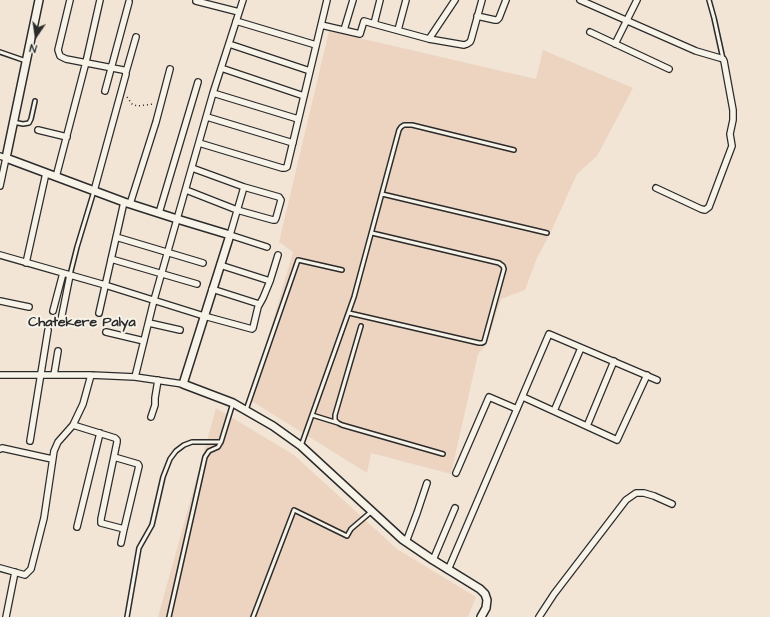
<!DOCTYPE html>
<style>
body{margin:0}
#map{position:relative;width:770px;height:617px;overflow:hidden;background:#f2e5d6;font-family:"Architects Daughter",sans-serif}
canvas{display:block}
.north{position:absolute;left:16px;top:16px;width:40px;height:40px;-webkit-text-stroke:3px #f7f3e8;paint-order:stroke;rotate:193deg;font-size:11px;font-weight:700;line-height:16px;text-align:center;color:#2b2b2b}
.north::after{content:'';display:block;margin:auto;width:14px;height:18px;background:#2b2b2b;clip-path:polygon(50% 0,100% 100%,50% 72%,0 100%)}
</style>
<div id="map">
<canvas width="770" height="617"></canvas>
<div class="north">N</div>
</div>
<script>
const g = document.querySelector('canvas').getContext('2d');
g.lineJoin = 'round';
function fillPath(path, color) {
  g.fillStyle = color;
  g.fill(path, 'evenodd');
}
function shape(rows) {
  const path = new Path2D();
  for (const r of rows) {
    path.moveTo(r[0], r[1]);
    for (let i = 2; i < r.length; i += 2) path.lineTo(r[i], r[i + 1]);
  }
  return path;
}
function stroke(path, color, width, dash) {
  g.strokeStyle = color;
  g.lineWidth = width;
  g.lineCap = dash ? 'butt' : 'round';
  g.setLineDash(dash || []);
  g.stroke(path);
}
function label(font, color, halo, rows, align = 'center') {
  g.font = font + ' "Architects Daughter",sans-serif';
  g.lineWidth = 4;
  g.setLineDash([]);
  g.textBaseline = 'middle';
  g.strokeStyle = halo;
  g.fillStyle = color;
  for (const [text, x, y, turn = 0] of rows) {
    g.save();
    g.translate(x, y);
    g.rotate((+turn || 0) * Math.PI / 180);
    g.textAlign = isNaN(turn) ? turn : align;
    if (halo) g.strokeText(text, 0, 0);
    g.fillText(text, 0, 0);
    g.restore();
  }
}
const built = shape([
 [329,31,536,79,543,50,633,88,597,156,577,174,550,234,537,258,525,290,501,299,486,345,478,354,451,474,371,453,367,473,250,400,293,252,279,242],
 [216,408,294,455,397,549,476,597,468,617,158,617]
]);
const path = shape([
 [127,97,132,104,137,106,154,104]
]);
const service = shape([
 [709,0,714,18,723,59],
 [0,52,26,61],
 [13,122,23,124,29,123,31,119,35,101],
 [382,194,547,233],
 [70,275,77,247,94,191],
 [349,313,479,343,482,343,484,342,504,269,503,266,499,263,372,233],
 [361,326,335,415,335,420,338,423,342,425,443,454],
 [246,410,298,260,342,270],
 [312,415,338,423],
 [301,446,354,297,399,130,401,127,404,125,412,125,514,150],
 [127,617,139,548,152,525,163,477,170,459,176,451,184,445,192,442,221,442],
 [169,617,205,457,209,451,218,447,221,442,233,403],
 [253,617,294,510,347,536,351,529,372,511]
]);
const minor = shape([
 [70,0,58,50,60,56,66,59,123,70,125,71,126,74,94,191],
 [380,0,374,24,429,39,464,45,467,44,470,42,471,40,482,0],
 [580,0,696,51,720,58,723,59,724,61,733,110,733,120,730,134,732,146,709,207,705,210,701,209,656,188],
 [196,1,239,12],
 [477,16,495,20,497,20,499,18,506,0],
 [236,21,316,45],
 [321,25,360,34,364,21,374,24],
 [344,30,353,0],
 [398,30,406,0],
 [590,32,669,69],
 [429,39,455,0],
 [229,44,310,71],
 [615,44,637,0],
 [221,68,304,96],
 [126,72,136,37],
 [105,91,129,2],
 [213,93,298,119],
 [207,117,293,143],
 [38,130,67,137],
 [199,143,282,168,285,168,287,167,327,0],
 [0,156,6,158,0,186],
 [56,177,86,62,100,0],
 [244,187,230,235,267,247],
 [186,190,237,210,273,220,275,220,276,218,281,200,279,197,244,187,192,168],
 [130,204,156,122,170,69],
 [159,213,198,82],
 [116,237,203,263],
 [0,255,105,285,204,316,252,329,253,328,258,307,263,298,270,281,278,255],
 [111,259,197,284],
 [26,263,46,173],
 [220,265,270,281],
 [212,289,259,304],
 [0,301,29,307],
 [53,311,63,273],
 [99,313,124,202],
 [61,320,70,275],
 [149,323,180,330],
 [106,332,144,341],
 [0,375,91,375,135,377,183,384],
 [54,375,58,351],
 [135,377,154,300,187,184,213,93,243,0],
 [523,397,617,440,647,375],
 [554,411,581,348],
 [151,417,155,405,155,398,158,380],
 [73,425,115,438,117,440,117,442,101,519,101,523,124,529,121,543],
 [587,426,614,361],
 [30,441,48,330],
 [0,449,2,448,52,459],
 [114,457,138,464,139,466,124,529],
 [456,473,489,397,517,409],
 [77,527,100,433],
 [406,542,417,513,427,483],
 [433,560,455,508],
 [0,568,25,575,31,569,44,518,54,451,58,442,73,425,83,404,91,375],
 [448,570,549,334,657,380],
 [6,617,15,572],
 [539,617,554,594,626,500,636,493,644,493,654,496,672,504]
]);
const tertiary = shape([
 [39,0,6,158,124,202,177,219,230,235,183,384,233,403,273,426,301,446,402,539,433,560,480,589,485,594,487,600,486,608,481,617]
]);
const quarterNames = [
 ["Chatekere Palya",82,323]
];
fillPath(built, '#ecd4c1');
stroke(service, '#2b2b2b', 6);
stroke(minor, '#2b2b2b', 8);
stroke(tertiary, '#2b2b2b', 10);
stroke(path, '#2b2b2b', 1.5, [1, 3]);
stroke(service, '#f7f3e8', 3);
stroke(minor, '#f7f3e8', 5.5);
stroke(tertiary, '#f7f3e8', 7);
label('bold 14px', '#2b2b2b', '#f7f3e8', quarterNames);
</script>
